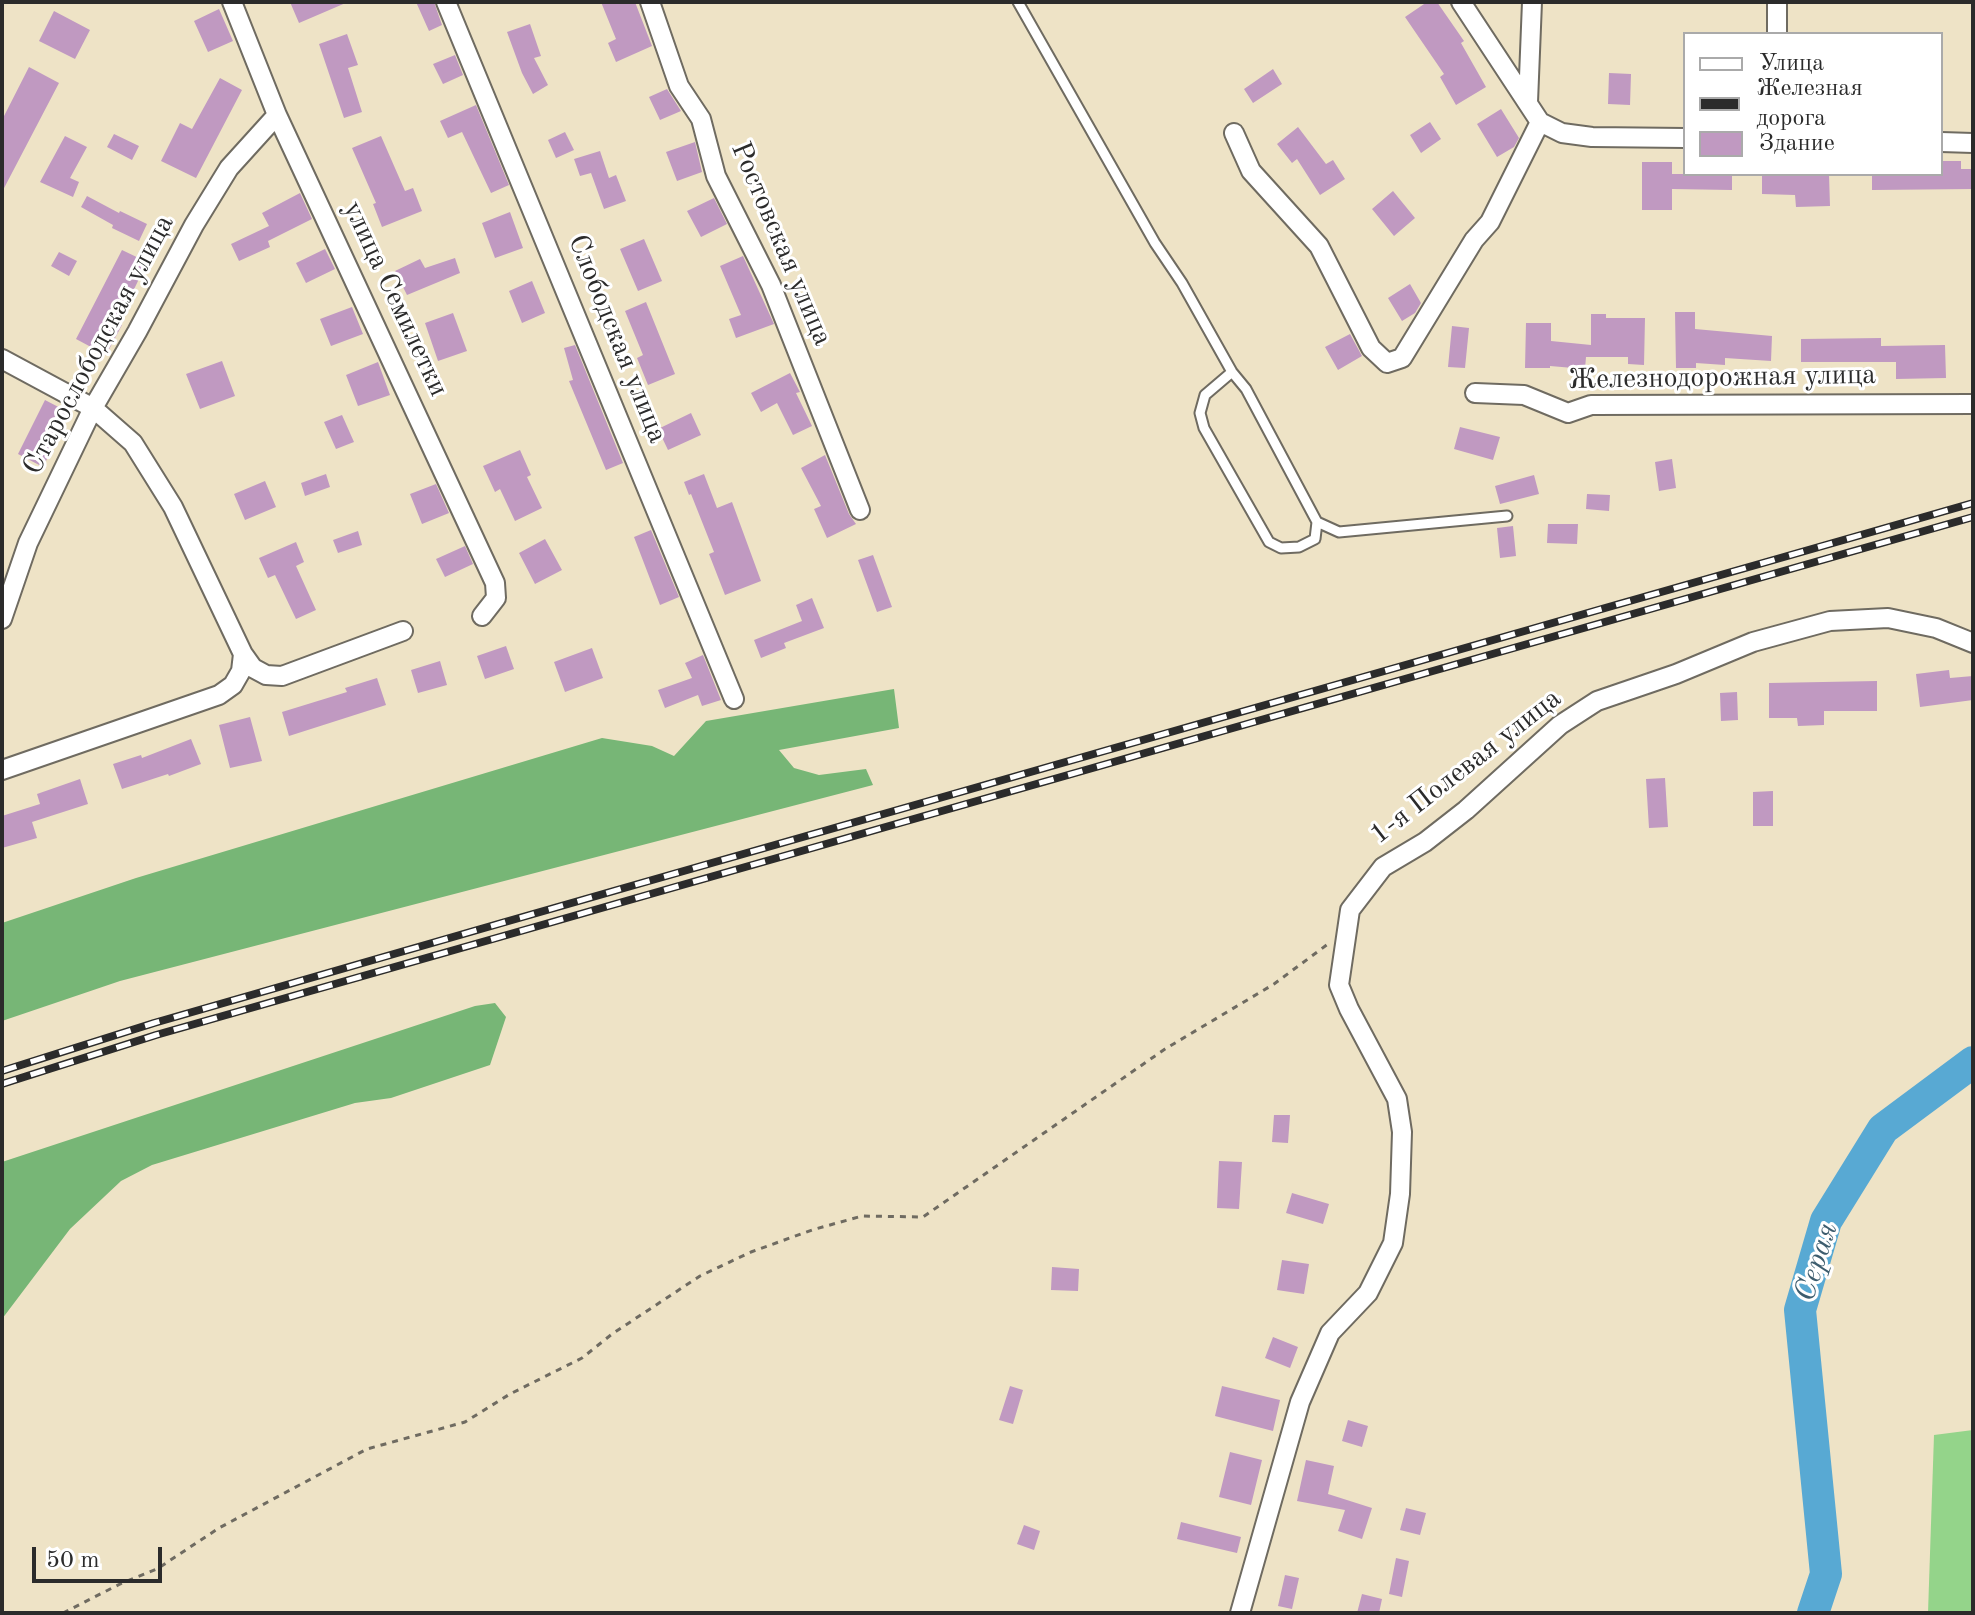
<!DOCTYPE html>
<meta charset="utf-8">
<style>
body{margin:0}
#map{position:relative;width:1975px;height:1615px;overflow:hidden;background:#eee3c6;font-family:"Old Standard TT",serif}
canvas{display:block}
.frame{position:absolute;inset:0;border:4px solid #2b2b2b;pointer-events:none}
.legend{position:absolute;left:1683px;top:32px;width:260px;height:144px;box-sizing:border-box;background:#fff;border:2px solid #aaa;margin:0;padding:10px 14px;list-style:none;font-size:24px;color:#2b2b2b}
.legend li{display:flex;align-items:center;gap:16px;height:40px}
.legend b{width:40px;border:2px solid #aaa}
.scale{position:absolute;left:32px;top:1547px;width:130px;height:36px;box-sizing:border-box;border:4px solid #2b2b2b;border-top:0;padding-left:10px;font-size:24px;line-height:28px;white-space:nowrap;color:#2b2b2b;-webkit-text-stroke:6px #fff;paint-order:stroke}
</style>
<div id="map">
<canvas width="1975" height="1615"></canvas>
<div class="frame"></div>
<ul class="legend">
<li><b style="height:10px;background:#fff"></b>Улица</li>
<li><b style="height:10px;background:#2b2b2b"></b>Железная дорога</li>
<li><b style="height:22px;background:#c099c1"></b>Здание</li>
</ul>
<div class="scale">50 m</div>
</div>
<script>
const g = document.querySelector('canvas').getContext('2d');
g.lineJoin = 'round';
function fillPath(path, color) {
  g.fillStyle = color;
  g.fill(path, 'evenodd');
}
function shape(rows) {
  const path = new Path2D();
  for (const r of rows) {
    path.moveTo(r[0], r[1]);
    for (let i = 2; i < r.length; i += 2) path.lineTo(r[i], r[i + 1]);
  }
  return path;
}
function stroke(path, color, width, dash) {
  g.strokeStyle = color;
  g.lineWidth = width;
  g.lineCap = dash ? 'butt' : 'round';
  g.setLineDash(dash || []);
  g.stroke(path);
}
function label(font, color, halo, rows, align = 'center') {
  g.font = font + ' "Old Standard TT",serif';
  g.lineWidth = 6;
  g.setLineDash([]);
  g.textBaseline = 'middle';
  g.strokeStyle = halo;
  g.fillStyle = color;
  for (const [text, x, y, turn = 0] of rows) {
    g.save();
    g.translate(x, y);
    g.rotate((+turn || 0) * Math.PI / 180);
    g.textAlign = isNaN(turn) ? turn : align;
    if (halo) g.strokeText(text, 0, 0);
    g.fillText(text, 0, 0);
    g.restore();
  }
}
const green = shape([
 [1973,1430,1973,1613,1928,1613,1934,1435]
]);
const forest = shape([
 [894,689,899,728,779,750,794,768,819,775,866,769,873,785,120,981,2,1021,2,923,136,878,602,738,652,746,674,756,706,721],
 [495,1003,506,1017,490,1065,391,1098,355,1103,152,1165,121,1181,70,1229,2,1319,2,1162,475,1006]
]);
const river = shape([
 [1813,1613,1826,1574,1800,1310,1826,1221,1883,1129,1973,1062]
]);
const building = shape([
 [290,2,348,2,299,23],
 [416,2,434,2,442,25,429,31],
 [601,2,635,2,652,46,616,62,608,43,616,39],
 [1427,2,1437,2,1464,41,1461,43,1486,87,1456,105,1440,77,1444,74,1405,17],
 [219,9,233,41,208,52,194,21],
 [54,11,90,30,75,59,39,41],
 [530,24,541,56,534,58,548,85,533,94,522,73,507,32],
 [347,34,358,65,348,68,362,112,344,118,319,44],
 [455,55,463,75,443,84,433,64],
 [29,67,59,83,2,192,2,120],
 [1273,69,1282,84,1253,103,1244,89],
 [1609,73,1631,74,1630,105,1608,104],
 [220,78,242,90,196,178,161,161,180,123,192,129],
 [667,89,681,111,660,120,649,97],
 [476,105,509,185,491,193,462,132,448,138,440,121],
 [1501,109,1519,138,1514,147,1497,157,1477,124],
 [1430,122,1441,139,1421,153,1410,135],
 [1298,127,1326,164,1333,160,1345,179,1320,195,1297,159,1292,163,1277,144],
 [565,132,574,150,556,158,548,140],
 [114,134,139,146,132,160,107,147],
 [65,136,87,147,70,178,79,182,73,197,40,182],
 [381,136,405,191,413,188,422,211,382,227,373,204,376,203,352,148],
 [695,142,702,172,677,181,666,152],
 [600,151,609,178,616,175,626,201,604,209,591,173,580,176,574,159],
 [1941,161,1961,161,1961,169,1973,169,1973,189,1872,190,1872,174,1941,174],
 [1642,162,1672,162,1672,174,1732,174,1732,190,1672,189,1672,210,1642,210],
 [1762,174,1829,174,1830,206,1796,207,1795,195,1762,194],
 [1393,191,1415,218,1394,236,1372,209],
 [300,193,312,219,268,241,270,247,239,261,231,244,269,226,262,213],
 [87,196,119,213,120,211,147,224,139,241,112,228,113,225,81,207],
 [714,198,727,224,701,237,687,211],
 [510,212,523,248,495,258,482,223],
 [644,239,662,281,638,291,620,249],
 [325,249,335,269,306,283,296,263],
 [122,250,147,262,118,323,122,325,106,355,76,339],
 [59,252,77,261,69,276,51,266],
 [743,256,774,324,736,338,729,319,741,315,720,266],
 [455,258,460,273,407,295,395,271,420,259,425,268],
 [532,281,545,313,522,323,509,291],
 [1410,284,1421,303,1415,313,1402,321,1388,298],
 [646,302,675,374,648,385,637,358,643,355,625,311],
 [352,307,363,334,331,346,320,319],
 [1675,312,1695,312,1695,329,1772,336,1771,361,1725,358,1725,365,1696,363,1696,368,1676,368],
 [453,313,467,351,438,361,425,323],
 [1591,314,1606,314,1606,318,1645,318,1644,365,1628,364,1628,357,1586,357,1585,369,1550,366,1550,368,1525,368,1526,323,1551,323,1551,341,1591,345],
 [1452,326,1469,328,1465,368,1448,367],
 [1350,334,1362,356,1338,370,1325,347],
 [1881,338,1881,346,1945,345,1946,378,1896,379,1896,362,1801,362,1801,339],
 [575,345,623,463,606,470,569,381,573,380,564,348],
 [222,361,235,396,200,409,186,374],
 [378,362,390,395,358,406,346,375],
 [790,373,800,392,796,393,812,426,793,435,777,403,761,412,751,393],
 [45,400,70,413,43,467,18,454],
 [691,413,701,435,668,450,658,429],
 [342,415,354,442,336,449,324,422],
 [1460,427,1500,437,1493,460,1454,449],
 [520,450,531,475,527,477,542,508,515,521,500,489,495,492,483,466],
 [825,455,849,514,856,524,827,538,814,509,821,506,801,468],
 [1672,459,1676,488,1659,491,1655,462],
 [326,474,330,487,305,496,301,483],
 [704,474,717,508,732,502,761,581,725,595,709,554,714,552,691,494,689,495,684,482],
 [1534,475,1539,494,1500,504,1495,486],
 [265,481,276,507,245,520,234,494],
 [436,484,449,513,422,524,410,494],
 [1587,494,1610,495,1609,511,1586,509],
 [1548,524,1578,524,1577,544,1547,543],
 [1513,526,1516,556,1500,558,1497,528],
 [651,530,679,597,660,605,634,537],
 [358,531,362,545,338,553,333,540],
 [545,539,562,570,535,584,519,553],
 [296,542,304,562,296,566,316,610,296,619,275,575,268,578,259,558],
 [465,546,473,564,445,577,436,559],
 [873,555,892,607,877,612,858,560],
 [812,598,824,628,784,643,786,648,761,658,754,640,802,621,796,605],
 [506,646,514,669,485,679,477,656],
 [592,648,603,678,565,692,554,662],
 [703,655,721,700,702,706,698,695,665,708,658,690,692,678,685,663],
 [440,661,447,685,418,693,411,670],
 [1949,670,1950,678,1973,676,1973,700,1920,707,1916,674],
 [377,678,386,705,289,736,282,712,347,692,345,688],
 [1877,681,1877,711,1824,711,1824,725,1798,726,1797,718,1769,718,1769,683],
 [1737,692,1738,720,1721,721,1720,693],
 [250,717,262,761,230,768,219,725],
 [191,739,201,764,169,776,168,774,122,789,113,764,141,755,142,758],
 [1665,778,1668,827,1649,828,1646,779],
 [80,779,88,804,32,822,37,838,2,848,2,816,40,804,37,794],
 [1773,791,1773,826,1753,826,1753,792],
 [1274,1115,1290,1115,1288,1143,1272,1142],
 [1219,1161,1242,1162,1239,1209,1217,1208],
 [1292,1193,1329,1204,1323,1224,1286,1213],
 [1282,1260,1309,1264,1304,1294,1277,1290],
 [1052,1267,1079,1269,1078,1291,1051,1290],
 [1273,1337,1298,1347,1290,1368,1265,1358],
 [1010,1386,1023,1390,1013,1424,999,1420],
 [1222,1386,1280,1400,1273,1431,1215,1416],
 [1348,1420,1368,1426,1362,1447,1342,1441],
 [1230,1452,1262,1460,1251,1505,1219,1497],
 [1306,1460,1334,1466,1328,1494,1372,1508,1362,1539,1338,1531,1345,1510,1297,1501],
 [1406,1508,1426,1513,1420,1535,1400,1530],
 [1181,1522,1241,1537,1237,1553,1177,1539],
 [1024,1525,1040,1531,1034,1550,1017,1544],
 [1396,1558,1409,1561,1402,1597,1389,1594],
 [1285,1575,1299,1578,1292,1609,1278,1606],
 [1362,1594,1382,1599,1379,1613,1357,1613]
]);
const path = shape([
 [63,1613,120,1584,157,1569,219,1528,367,1449,465,1422,510,1394,582,1358,612,1334,700,1276,751,1252,812,1230,862,1216,923,1217,1165,1049,1274,984,1328,944]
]);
const service = shape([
 [1018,2,1155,243,1182,283,1232,372,1246,389,1317,522,1339,532,1507,516],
 [1232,372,1205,395,1200,413,1204,428,1269,542,1281,548,1299,547,1315,539,1317,522]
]);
const minor = shape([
 [232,2,277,115,495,583,496,598,482,616],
 [446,2,734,699],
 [650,2,679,86,701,119,716,176,771,285,860,510],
 [1461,2,1540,122,1562,133,1592,137,1685,138],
 [1777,34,1777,2],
 [1528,102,1532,2],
 [1234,133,1251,171,1319,246,1371,348,1387,363,1402,358,1474,240,1490,222,1540,122],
 [1941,142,1973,143],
 [2,359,93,408,133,443,173,507,243,654],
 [1475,393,1524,395,1568,413,1591,405,1973,404],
 [2,619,28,543,93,408,137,332,194,225,229,168,277,115],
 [2,770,219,695,233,685,241,671,243,654,253,668,266,675,282,676,403,631],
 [1240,1613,1300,1402,1330,1333,1368,1293,1393,1243,1400,1194,1402,1132,1397,1099,1349,1009,1339,985,1350,910,1383,867,1425,842,1466,810,1560,725,1597,701,1676,674,1753,642,1830,621,1888,618,1936,628,1973,643]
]);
const rail = shape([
 [2,1071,154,1023,505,922,1973,503],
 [2,1084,156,1035,1973,517]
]);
const streetNames = [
 ["Ростовская улица",781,244,67],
 ["улица Семилетки",395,299,65],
 ["Слободская улица",617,339,68],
 ["Старослободская улица",99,345,-62],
 ["Железнодорожная улица",1722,378,-1],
 ["1-я Полевая улица",1466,767,-38]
];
const waterNames = [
 ["Серая",1817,1262,-72]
];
fillPath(green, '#94d48a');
fillPath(forest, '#77b676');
stroke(river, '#58a9d3', 32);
fillPath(building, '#c099c1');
stroke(service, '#6f6b61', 13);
stroke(minor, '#6f6b61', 22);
stroke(path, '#6f6b61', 3, [6, 6]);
stroke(service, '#fff', 9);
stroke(minor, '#fff', 18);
stroke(rail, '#2b2b2b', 8);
stroke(rail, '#fff', 5, [15]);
label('28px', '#2b2b2b', '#fff', streetNames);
label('italic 30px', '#3d5d6e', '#fff', waterNames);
</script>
